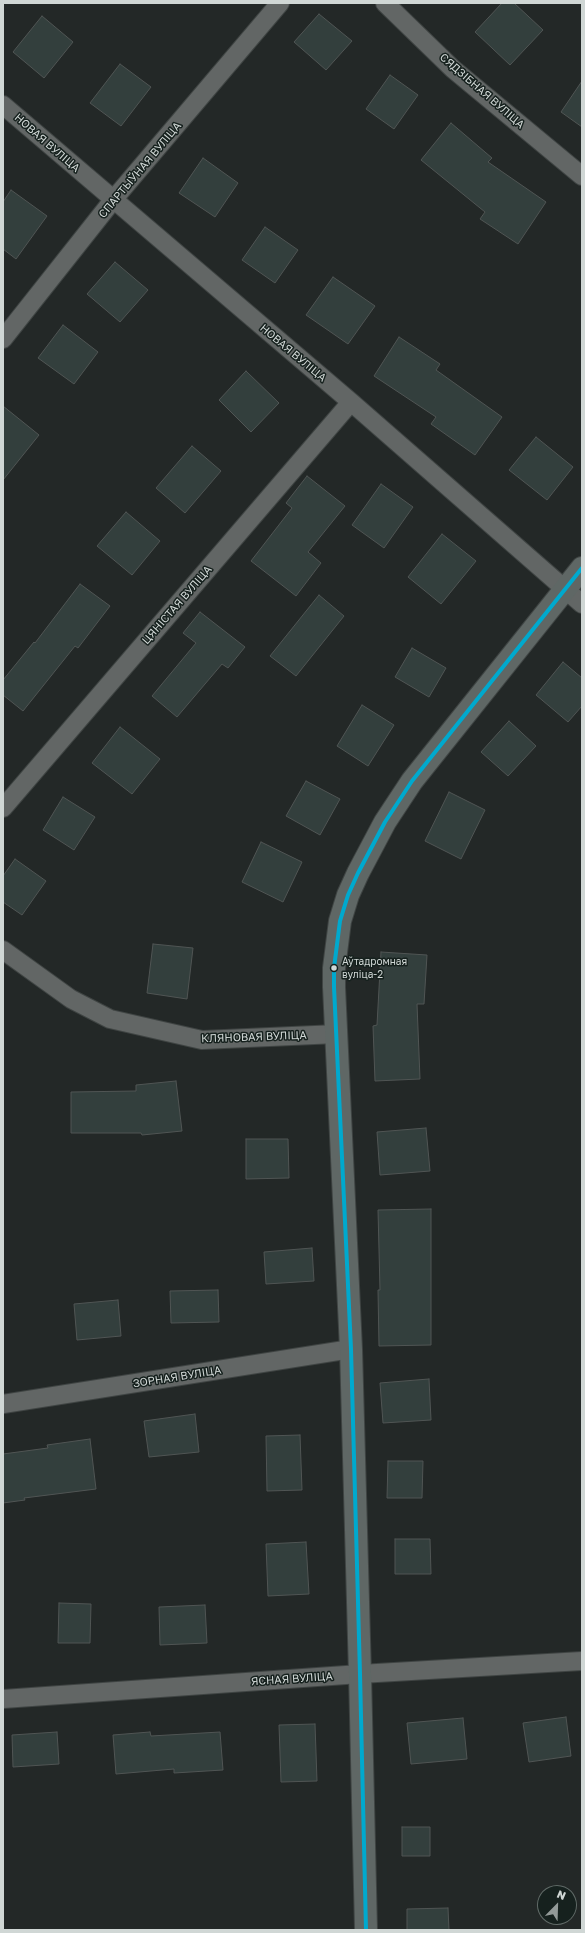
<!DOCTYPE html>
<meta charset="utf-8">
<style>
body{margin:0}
#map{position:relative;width:585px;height:1933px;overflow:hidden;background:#232827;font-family:"Golos Text",sans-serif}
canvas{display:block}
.frame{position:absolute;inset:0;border:4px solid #d0d7d5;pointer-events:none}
.north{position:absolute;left:537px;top:1885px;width:40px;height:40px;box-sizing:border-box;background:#16211e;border:1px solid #606a67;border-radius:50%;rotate:23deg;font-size:11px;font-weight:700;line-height:16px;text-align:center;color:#d0d7d5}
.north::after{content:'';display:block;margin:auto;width:14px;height:18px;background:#939a98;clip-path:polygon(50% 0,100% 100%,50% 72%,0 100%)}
</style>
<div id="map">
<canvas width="585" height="1933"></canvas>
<div class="frame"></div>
<div class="north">N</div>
</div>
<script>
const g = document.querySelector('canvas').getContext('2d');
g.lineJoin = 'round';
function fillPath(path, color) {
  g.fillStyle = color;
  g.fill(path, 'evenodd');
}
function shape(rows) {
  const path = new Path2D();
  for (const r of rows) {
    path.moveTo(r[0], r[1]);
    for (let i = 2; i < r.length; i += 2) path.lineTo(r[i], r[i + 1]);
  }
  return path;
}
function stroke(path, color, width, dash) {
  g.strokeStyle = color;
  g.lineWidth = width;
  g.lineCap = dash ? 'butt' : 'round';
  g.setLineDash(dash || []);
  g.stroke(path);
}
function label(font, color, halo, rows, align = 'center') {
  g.font = font + ' "Golos Text",sans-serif';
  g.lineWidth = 3;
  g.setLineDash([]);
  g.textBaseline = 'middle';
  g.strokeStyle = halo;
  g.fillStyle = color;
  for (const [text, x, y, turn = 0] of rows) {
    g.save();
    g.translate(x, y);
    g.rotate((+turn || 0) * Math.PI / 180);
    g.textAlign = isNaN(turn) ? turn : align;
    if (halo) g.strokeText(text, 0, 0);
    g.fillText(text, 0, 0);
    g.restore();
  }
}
const building = shape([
 [502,3,514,3,543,30,510,65,475,32,502,3],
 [319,14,352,41,326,70,294,42,319,14],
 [42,16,73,42,44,78,13,52,42,16],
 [120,64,151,87,121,126,90,103,120,64],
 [390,75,418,95,394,129,366,109,390,75],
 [582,81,582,127,561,112,582,81],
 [451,123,492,158,488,162,546,202,518,244,480,219,485,212,421,160,451,123],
 [203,158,238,183,215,217,179,193,203,158],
 [11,190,47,216,16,259,3,249,3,202,11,190],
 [265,227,298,250,275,283,242,260,265,227],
 [115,262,148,290,120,322,87,294,115,262],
 [333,277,375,306,348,344,306,315,333,277],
 [63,325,98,352,74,384,38,358,63,325],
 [399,337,440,364,436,370,502,417,475,455,431,424,436,417,374,376,399,337],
 [246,371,279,403,251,432,219,400,246,371],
 [3,406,39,435,3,480,3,406],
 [536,437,573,467,547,500,509,470,536,437],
 [192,446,221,471,185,513,156,488,192,446],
 [307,476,345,506,308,552,321,563,296,596,251,561,292,508,286,503,307,476],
 [381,484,413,507,384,548,352,525,381,484],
 [126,512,160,541,132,575,97,546,126,512],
 [442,534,476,561,441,604,408,577,442,534],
 [80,584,110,606,78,648,75,646,23,711,3,695,3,680,34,642,35,643,80,584],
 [319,595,344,616,296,676,270,656,319,595],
 [200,612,245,647,228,668,222,664,177,717,152,696,196,643,183,633,200,612],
 [412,648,446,668,429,697,395,677,412,648],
 [563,662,582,678,582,706,568,722,536,695,563,662],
 [362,705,394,725,368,766,337,746,362,705],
 [509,721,536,746,508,776,481,752,509,721],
 [120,727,160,759,132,794,92,763,120,727],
 [306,781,340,799,320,835,286,816,306,781],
 [449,792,485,810,461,859,425,841,449,792],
 [63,797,95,817,74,850,43,830,63,797],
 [261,842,302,862,283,902,242,882,261,842],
 [15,859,46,881,22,915,3,902,3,876,15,859],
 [153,944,193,948,187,999,147,993,153,944],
 [381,952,427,955,424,1004,417,1004,420,1079,375,1081,373,1026,377,1025,381,952],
 [176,1081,182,1131,142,1135,141,1133,71,1133,71,1092,136,1091,136,1085,176,1081],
 [426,1128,430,1171,380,1175,377,1132,426,1128],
 [246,1139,288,1139,289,1178,246,1179,246,1139],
 [431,1209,431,1345,379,1346,378,1290,380,1290,378,1210,431,1209],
 [312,1248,314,1281,266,1284,264,1252,312,1248],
 [218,1290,219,1322,171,1323,170,1291,218,1290],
 [118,1300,121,1336,77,1340,74,1304,118,1300],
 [429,1379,431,1420,383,1423,380,1383,429,1379],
 [195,1414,199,1452,149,1457,144,1421,195,1414],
 [300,1435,302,1490,267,1491,266,1436,300,1435],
 [90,1439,96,1489,24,1498,25,1500,3,1503,3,1454,48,1448,47,1445,90,1439],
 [388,1461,423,1461,422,1498,387,1498,388,1461],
 [395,1539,430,1539,431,1574,395,1574,395,1539],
 [306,1542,309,1594,268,1596,266,1544,306,1542],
 [59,1603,91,1604,90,1643,58,1643,59,1603],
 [205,1605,207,1643,160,1645,159,1607,205,1605],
 [566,1717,571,1756,529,1762,523,1723,566,1717],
 [463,1718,467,1759,411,1764,407,1723,463,1718],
 [315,1724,317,1781,281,1782,279,1725,315,1724],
 [57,1732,59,1764,13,1767,12,1735,57,1732],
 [150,1732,151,1736,220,1732,223,1770,174,1773,174,1769,116,1774,113,1735,150,1732],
 [402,1827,430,1827,430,1856,402,1856,402,1827],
 [448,1908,449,1930,407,1930,407,1909,448,1908]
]);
const street = shape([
 [385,3,453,69,582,176],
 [3,105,351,402,582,604],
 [3,339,113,200,280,3],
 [3,808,351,402],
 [3,950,71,999,110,1019,202,1040,337,1034],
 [3,1404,351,1349],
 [3,1699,360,1674,582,1661]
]);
const secondary = shape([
 [366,1930,360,1674,351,1349,334,987,334,968,340,921,348,895,358,873,385,822,412,781,582,568]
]);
const bus1 = shape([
 [366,1930,360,1674,351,1349,334,987,334,968,340,921,348,895,358,873,385,822,412,781,582,568]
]);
const markers = [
 [334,968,3.5,"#d0d7d5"]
];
const busNames = [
 ["Аўтадромная",342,962],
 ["вуліца-2",342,975]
];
const streetNames = [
 ["СЯДЗІБНАЯ ВУЛІЦА",482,91,41],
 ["НОВАЯ ВУЛІЦА",47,143,41],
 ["СПАРТЫЎНАЯ ВУЛІЦА",140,170,-50],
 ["НОВАЯ ВУЛІЦА",293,353,40],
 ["ЦЯНІСТАЯ ВУЛІЦА",177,605,-49],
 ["КЛЯНОВАЯ ВУЛІЦА",254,1037,-2],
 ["ЗОРНАЯ ВУЛІЦА",177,1377,-9],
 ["ЯСНАЯ ВУЛІЦА",292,1679,-4]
];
fillPath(building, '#333f3d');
stroke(building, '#505554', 1);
stroke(street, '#3f4443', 20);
stroke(secondary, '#3f4443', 24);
stroke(street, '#626665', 18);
stroke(secondary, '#5f6765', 22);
stroke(bus1, '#00a9ce', 4);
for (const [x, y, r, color] of markers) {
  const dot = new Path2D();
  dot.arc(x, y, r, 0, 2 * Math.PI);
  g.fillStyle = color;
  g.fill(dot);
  stroke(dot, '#16211e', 1.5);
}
label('10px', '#d0d7d5', '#16211e', busNames, 'left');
label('11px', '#d0d7d5', '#16211e', streetNames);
</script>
